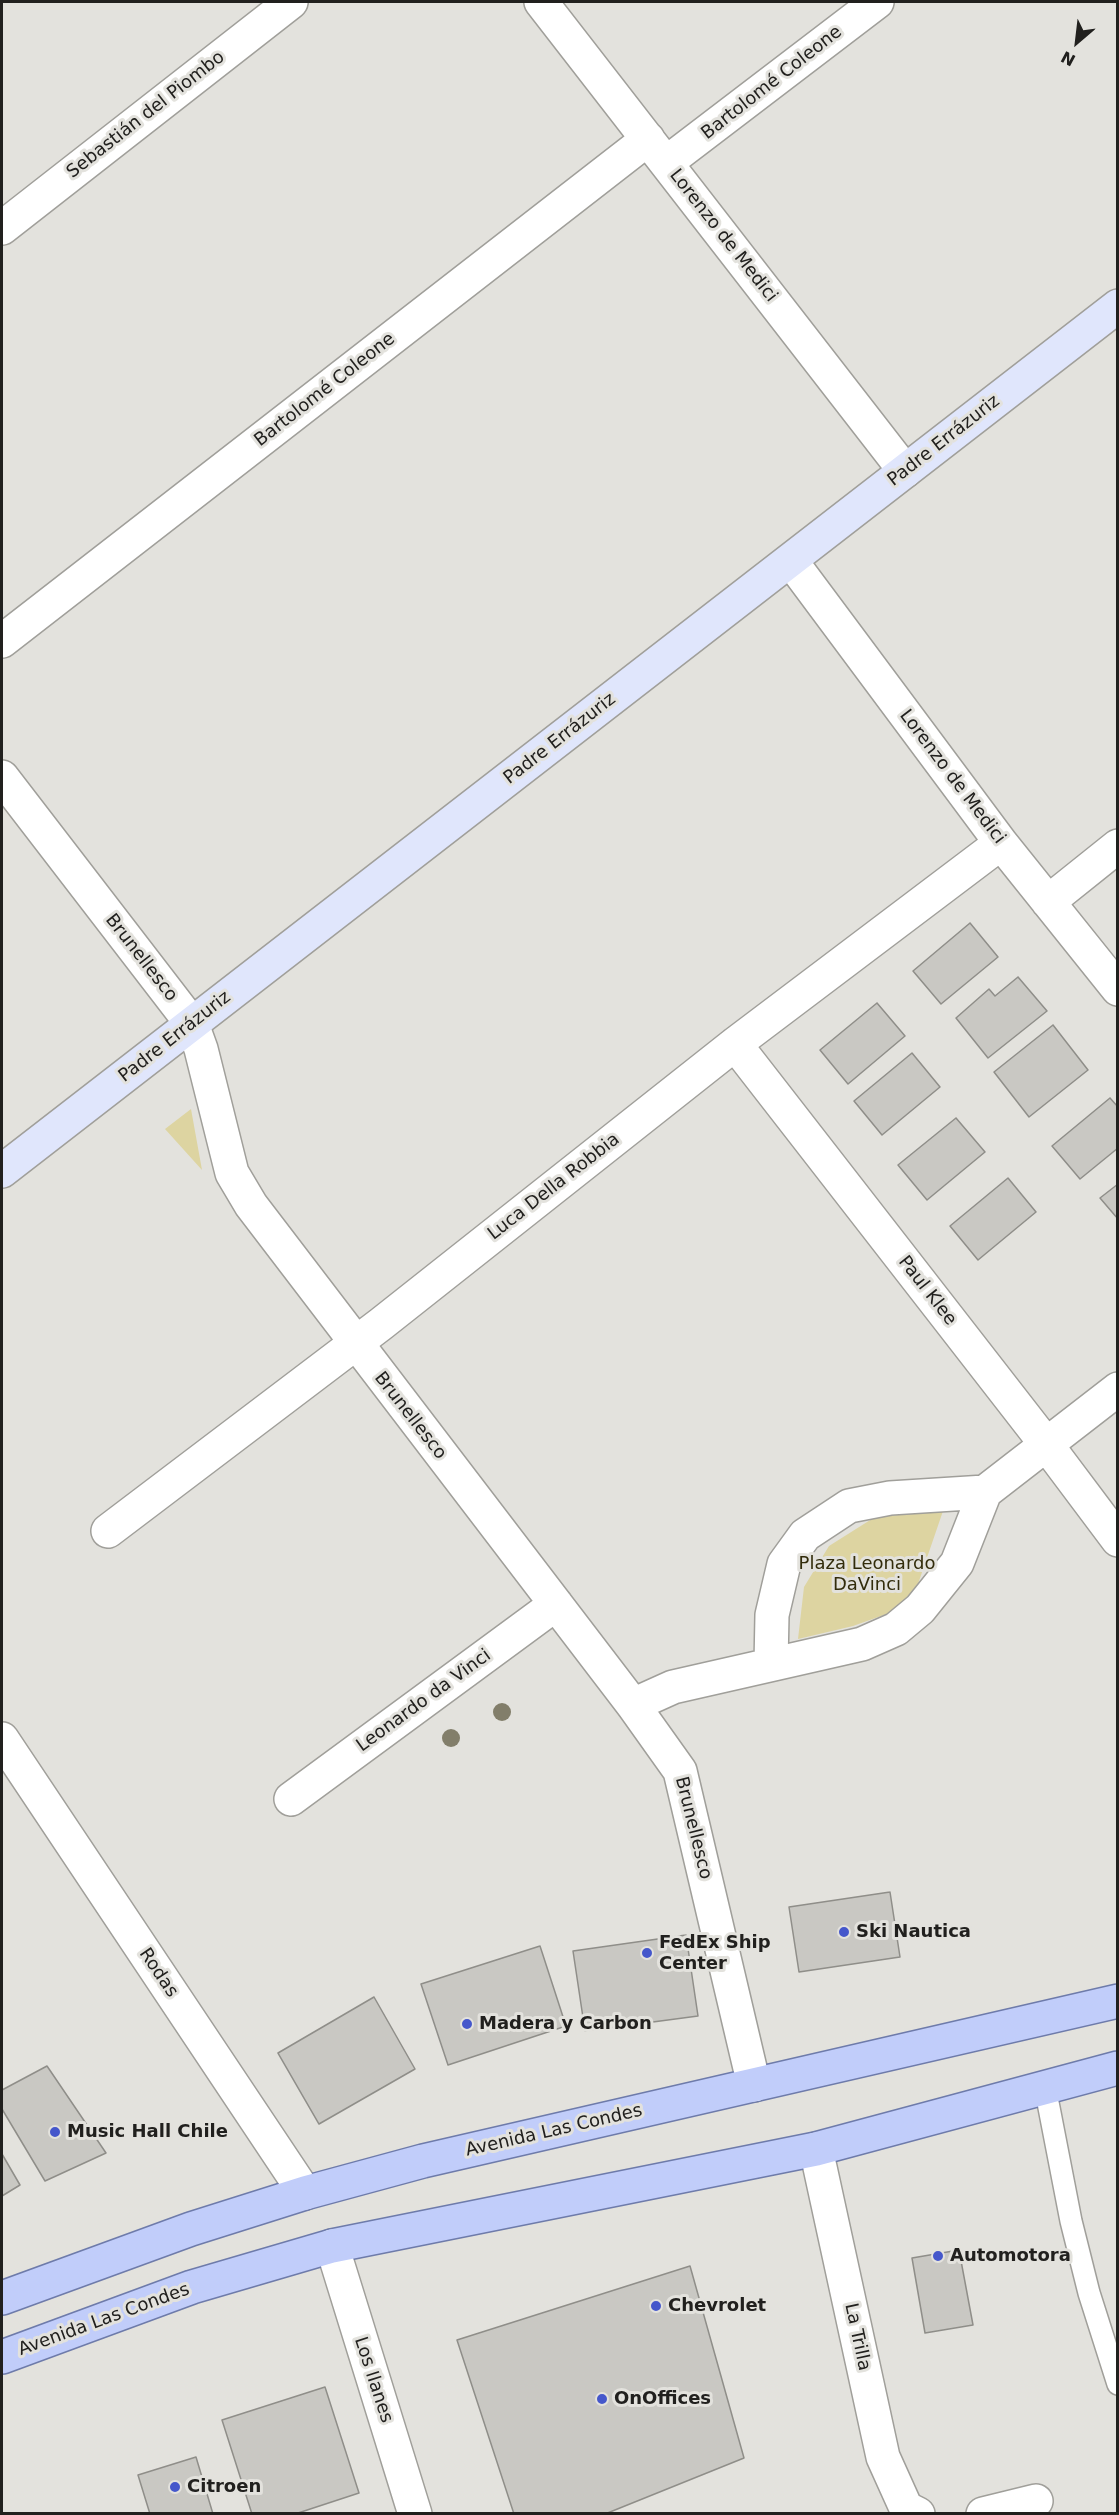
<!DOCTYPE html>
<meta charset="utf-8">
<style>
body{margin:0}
#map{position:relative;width:1119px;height:2515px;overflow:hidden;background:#e3e2dd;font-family:"DejaVu Sans",sans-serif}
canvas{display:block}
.frame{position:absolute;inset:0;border:3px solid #21201e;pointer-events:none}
.north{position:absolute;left:1047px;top:12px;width:60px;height:60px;-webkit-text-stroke:4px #e3e2dd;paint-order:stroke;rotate:208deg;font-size:16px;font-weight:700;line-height:24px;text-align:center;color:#21201e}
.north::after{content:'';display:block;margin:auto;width:21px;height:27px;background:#21201e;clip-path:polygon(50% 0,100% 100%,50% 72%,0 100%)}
</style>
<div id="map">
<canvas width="1119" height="2515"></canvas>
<div class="frame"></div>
<div class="north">N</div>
</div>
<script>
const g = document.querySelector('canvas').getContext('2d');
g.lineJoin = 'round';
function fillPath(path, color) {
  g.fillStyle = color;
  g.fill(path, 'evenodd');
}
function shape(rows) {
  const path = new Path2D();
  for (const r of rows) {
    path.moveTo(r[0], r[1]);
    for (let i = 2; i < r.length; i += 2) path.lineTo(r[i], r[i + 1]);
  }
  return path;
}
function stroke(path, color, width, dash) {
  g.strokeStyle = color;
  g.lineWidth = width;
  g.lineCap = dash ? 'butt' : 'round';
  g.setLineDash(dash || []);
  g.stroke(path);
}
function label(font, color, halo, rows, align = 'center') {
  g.font = font + ' "DejaVu Sans",sans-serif';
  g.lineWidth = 6;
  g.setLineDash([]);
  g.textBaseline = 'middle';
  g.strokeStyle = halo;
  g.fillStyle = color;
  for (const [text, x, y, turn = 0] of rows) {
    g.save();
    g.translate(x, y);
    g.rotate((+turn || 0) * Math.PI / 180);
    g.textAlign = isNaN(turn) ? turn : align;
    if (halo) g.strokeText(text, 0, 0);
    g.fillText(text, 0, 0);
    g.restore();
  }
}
const green = shape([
 [191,1109,202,1170,165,1129],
 [943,1511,918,1584,895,1611,853,1626,798,1639,804,1587,829,1546,875,1517]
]);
const building = shape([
 [970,923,998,957,941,1004,913,971,970,923],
 [1018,977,1047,1011,988,1058,956,1018,989,989,995,996,1018,977],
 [877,1003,905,1036,848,1084,820,1050,877,1003],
 [1053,1025,1088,1070,1029,1117,994,1072,1053,1025],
 [912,1053,940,1087,882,1135,854,1101,912,1053],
 [1110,1098,1118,1107,1118,1148,1080,1179,1052,1146,1110,1098],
 [956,1118,985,1152,927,1200,898,1165,956,1118],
 [1008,1178,1036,1212,978,1260,950,1226,1008,1178],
 [1118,1184,1118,1219,1100,1198,1118,1184],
 [890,1892,900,1957,799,1972,789,1907,890,1892],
 [686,1935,698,2016,585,2031,573,1951,686,1935],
 [540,1946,566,2026,448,2065,421,1984,540,1946],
 [374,1997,415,2069,319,2124,278,2053,374,1997],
 [47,2066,106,2153,45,2181,2,2109,2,2090,47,2066],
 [2,2154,20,2185,2,2196,2,2154],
 [959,2250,973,2325,925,2333,912,2258,959,2250],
 [690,2266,744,2458,605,2514,514,2514,457,2340,690,2266],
 [325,2387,359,2493,295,2514,252,2514,222,2420,325,2387],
 [196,2457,213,2514,150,2514,138,2475,196,2457]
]);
const lane = shape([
 [1045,2087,1071,2221,1089,2293,1118,2384]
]);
const street = shape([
 [541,2,905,471],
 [666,163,877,2],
 [2,228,291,2],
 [791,561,1001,843,1118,989],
 [2,641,648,139],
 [2,777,192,1024,201,1049,232,1173,251,1205,633,1705,680,1771,754,2085],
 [1048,902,1118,846],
 [735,1044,1046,1444,1118,1540],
 [108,1531,381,1324,735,1044,1001,843],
 [771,1664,772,1615,784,1564,805,1535,849,1506,890,1498,985,1492],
 [633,1705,673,1687,862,1644,896,1629,920,1609,957,1563,985,1492,1118,1389],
 [2,1739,305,2193],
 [291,1799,556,1604],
 [816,2149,883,2457,906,2508,918,2514],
 [332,2246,415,2514],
 [983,2514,1036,2501]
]);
const secondary = shape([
 [2,1171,1118,306]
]);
const primary = shape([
 [2,2298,191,2229,305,2193,423,2161,1118,2001],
 [2,2357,192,2287,332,2246,816,2149,1118,2068]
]);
const trees = [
 [502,1712],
 [451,1738]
];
const markers = [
 [844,1932,6,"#4557cb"],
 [647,1953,6,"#4557cb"],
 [467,2024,6,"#4557cb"],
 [55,2132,6,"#4557cb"],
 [938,2256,6,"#4557cb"],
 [656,2306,6,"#4557cb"],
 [602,2399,6,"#4557cb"],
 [175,2487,6,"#4557cb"]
];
const streetNames = [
 ["Bartolomé Coleone",772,83,-38],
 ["Sebastián del Piombo",146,115,-38],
 ["Lorenzo de Medici",723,236,52],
 ["Bartolomé Coleone",325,390,-38],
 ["Padre Errázuriz",944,441,-38],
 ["Padre Errázuriz",560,739,-38],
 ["Lorenzo de Medici",952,777,53],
 ["Brunellesco",141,958,52],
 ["Padre Errázuriz",175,1037,-38],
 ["Luca Della Robbia",554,1187,-38],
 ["Paul Klee",927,1291,52],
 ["Brunellesco",410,1416,52],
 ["Leonardo da Vinci",424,1701,-36],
 ["Brunellesco",693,1828,76],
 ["Rodas",158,1973,56],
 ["Avenida Las Condes",554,2131,-13],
 ["Avenida Las Condes",104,2320,-20],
 ["La Trilla",857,2337,78],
 ["Los Ilanes",373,2380,72]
];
const parkNames = [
 ["Plaza Leonardo",867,1564],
 ["DaVinci",867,1585]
];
const poiNames = [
 ["Ski Nautica",856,1932],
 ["FedEx Ship",659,1943],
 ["Center",659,1964],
 ["Madera y Carbon",479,2024],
 ["Music Hall Chile",67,2132],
 ["Automotora",950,2256],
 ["Chevrolet",668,2306],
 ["OnOffices",614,2399],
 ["Citroen",187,2487]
];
fillPath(green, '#ddd4a1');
fillPath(building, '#c9c8c3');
stroke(building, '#8f8e89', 1.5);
stroke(lane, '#a09f9a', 24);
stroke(street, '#a09f9a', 36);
stroke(secondary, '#a09f9a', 36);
stroke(primary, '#6e7baa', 36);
stroke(lane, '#fff', 21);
stroke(street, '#fff', 33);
stroke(secondary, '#e0e6fc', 33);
stroke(primary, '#c1cdfa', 33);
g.fillStyle = '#827e6a';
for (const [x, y] of trees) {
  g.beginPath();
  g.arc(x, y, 9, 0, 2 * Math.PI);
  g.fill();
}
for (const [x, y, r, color] of markers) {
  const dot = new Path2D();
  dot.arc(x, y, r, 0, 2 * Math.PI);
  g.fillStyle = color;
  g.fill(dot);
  stroke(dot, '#e3e2dd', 2);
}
label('18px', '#21201e', '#e3e2dd', streetNames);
label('18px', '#322c0b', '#e3e2dd', parkNames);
label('bold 18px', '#21201e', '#e3e2dd', poiNames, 'left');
</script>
